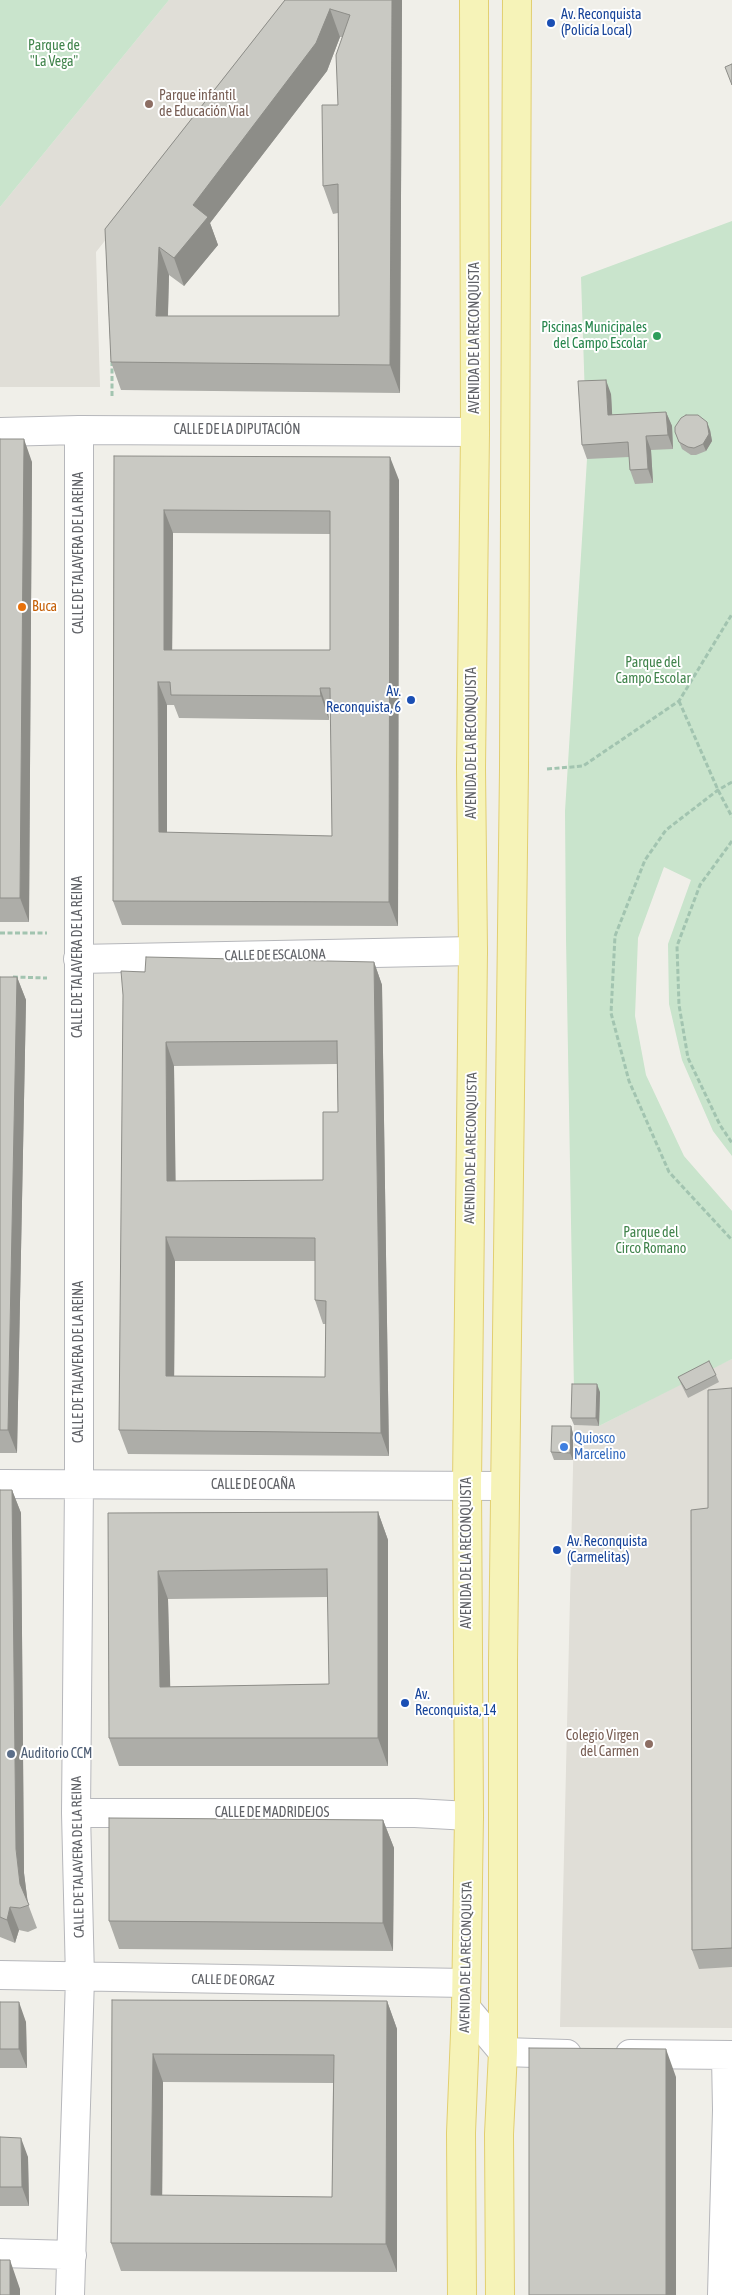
<!DOCTYPE html>
<meta charset="utf-8">
<style>
body{margin:0}
canvas{display:block;background:#f0efe9}
</style>
<canvas width="732" height="2295"></canvas>
<script>
const g = document.querySelector('canvas').getContext('2d');
g.lineJoin = 'round';
function fillPath(path, color) {
  g.fillStyle = color;
  g.fill(path, 'evenodd');
}
function shape(rows) {
  const path = new Path2D();
  for (const r of rows) {
    path.moveTo(r[0], r[1]);
    for (let i = 2; i < r.length; i += 2) path.lineTo(r[i], r[i + 1]);
  }
  return path;
}
function stroke(path, color, width, dash) {
  g.strokeStyle = color;
  g.lineWidth = width;
  g.lineCap = dash ? 'butt' : 'round';
  g.setLineDash(dash || []);
  g.stroke(path);
}
function label(font, color, halo, rows, align = 'center') {
  g.font = font + ' "Asap Condensed",sans-serif';
  g.lineWidth = 4;
  g.setLineDash([]);
  g.textBaseline = 'middle';
  g.strokeStyle = halo;
  g.fillStyle = color;
  for (const [text, x, y, turn = 0] of rows) {
    g.save();
    g.translate(x, y);
    g.rotate((+turn || 0) * Math.PI / 180);
    g.textAlign = isNaN(turn) ? turn : align;
    if (halo) g.strokeText(text, 0, 0);
    g.fillText(text, 0, 0);
    g.restore();
  }
}
const education = shape([
 [169,0,296,0,96,252,100,387,0,387,0,207],
 [732,1359,732,2028,560,2027,574,1425,599,1426,681,1384,688,1398,712,1368]
]);
const green = shape([
 [0,0,169,0,0,207],
 [732,221,732,1156,713,1131,682,1060,669,1004,668,944,691,880,664,867,638,938,635,1016,646,1075,684,1156,732,1211,732,1359,599,1426,600,1392,574,1391,566,939,565,811,587,459,581,277]
]);
const path = shape([
 [112,361,112,397],
 [679,701,718,790,732,817],
 [547,769,583,766,679,701,732,614],
 [732,782,718,790,666,830,645,860,615,936,611,1013,629,1081,669,1172,732,1240],
 [732,841,700,885,677,946,679,1005,688,1058,720,1125,732,1143],
 [0,933,47,933],
 [13,977,47,978]
]);
const street = shape([
 [0,432,79,430,475,432],
 [78,959,473,951],
 [0,1484,505,1486],
 [76,1813,415,1813,469,1816],
 [0,1975,466,1983],
 [466,2008,503,2052,567,2054],
 [630,2054,732,2055],
 [0,2253,72,2255],
 [70,2295,80,1978,76,1813,79,1483,79,430],
 [722,2295,727,2110,726,2055]
]);
const primary = shape([
 [462,2295,461,2133,466,2008,469,1816,467,1484,473,951,471,768,475,432,474,0],
 [500,2295,499,2134,503,2052,503,1661,514,768,517,0]
]);
const wall = shape([
 [285,0,402,0,400,393,121,390,111,362,105,229],
 [340,37,342,37,338,105,323,186,333,214,338,213,339,316,168,316,169,275,184,286,218,245,210,223,327,71],
 [611,394,612,415,666,412,672,426,673,449,651,450,653,483,635,484,630,470,629,457,587,459,582,445],
 [710,430,712,441,706,451,696,455,691,455,682,449,675,432],
 [0,439,32,462,29,922,0,922],
 [114,456,399,480,398,926,122,925,113,901],
 [173,533,330,534,330,650,172,650],
 [167,705,174,705,179,718,329,720,328,711,331,711,332,836,167,833],
 [374,962,382,985,389,1456,128,1454,119,1430,145,972],
 [337,1064,338,1112,323,1180,175,1181,174,1066],
 [175,1261,315,1261,315,1300,323,1324,326,1324,325,1377,174,1376],
 [0,977,17,977,26,1000,17,1453,0,1453],
 [716,1375,719,1382,688,1398,681,1384,678,1377],
 [732,1388,732,1967,699,1969,692,1950,708,1508],
 [600,1392,599,1426,574,1425,571,1418],
 [571,1426,573,1434,573,1460,554,1460,551,1452],
 [0,1490,12,1490,21,1513,24,1873,28,1904,37,1928,28,1932,19,1930,15,1943,0,1937],
 [378,1512,388,1540,388,1766,119,1766,109,1738,108,1513],
 [328,1597,329,1684,170,1687,168,1599],
 [383,1820,394,1848,393,1951,119,1949,109,1921],
 [112,2000,387,2001,397,2029,397,2272,121,2271,111,2243],
 [163,2082,333,2083,332,2197,162,2196],
 [0,2002,26,2022,27,2068,0,2068],
 [0,2137,28,2157,29,2206,0,2206]
]);
const shadedWall = shape([
 [392,0,402,0,400,393,390,365],
 [330,9,340,37,327,71,210,223,218,245,184,286,174,258,193,205],
 [159,247,169,275,167,344,156,316],
 [606,380,611,394,613,429,608,415],
 [666,412,672,426,673,449,668,435],
 [707,422,710,430,712,441,706,451,703,444],
 [646,436,651,450,653,483,648,469],
 [24,439,32,462,29,922,20,898],
 [390,457,399,480,398,926,389,902],
 [164,510,173,533,172,674,164,650],
 [158,682,167,705,167,856,159,832],
 [320,688,328,711,329,720,321,696],
 [374,962,382,985,389,1456,381,1433],
 [17,977,26,1000,17,1453,8,1430],
 [166,1042,174,1066,176,1204,167,1181],
 [166,1237,175,1261,174,1399,166,1376],
 [597,1384,600,1392,599,1426,596,1418],
 [571,1426,573,1434,573,1460,570,1453],
 [12,1490,21,1513,24,1873,28,1905,20,1884,16,1849],
 [378,1512,388,1540,388,1766,378,1738],
 [158,1571,168,1599,171,1715,160,1687],
 [383,1820,394,1848,393,1951,383,1923],
 [10,1907,19,1930,15,1943,7,1920],
 [387,2001,397,2029,397,2272,386,2244],
 [19,2002,26,2022,27,2068,19,2049],
 [666,2049,676,2077,676,2295,666,2295],
 [153,2054,163,2082,162,2223,151,2195],
 [21,2138,28,2157,29,2206,22,2187],
 [10,2260,20,2289,20,2295,10,2295]
]);
const building = shape([
 [285,0,392,0,390,365,111,362,105,229,285,0],
 [330,9,350,15,336,55,338,105,322,105,323,186,338,184,339,316,156,316,159,247,174,258,208,217,193,205,316,43,330,9],
 [732,64,732,85,725,67,732,64],
 [606,380,608,415,666,412,668,435,646,436,648,469,630,470,628,442,582,445,578,381,606,380],
 [686,415,698,415,707,422,709,434,703,444,694,448,688,447,679,442,675,432,675,427,681,418,686,415],
 [0,439,24,439,20,898,0,898,0,439],
 [114,456,390,457,389,902,113,901,114,456],
 [164,510,330,511,330,650,164,650,164,510],
 [158,682,170,682,171,695,321,696,320,688,330,688,332,836,159,832,158,682],
 [146,957,374,962,381,1433,119,1430,123,995,121,971,145,972,146,957],
 [337,1041,338,1112,323,1112,323,1180,167,1181,166,1042,337,1041],
 [166,1237,315,1238,315,1300,326,1301,325,1377,166,1376,166,1237],
 [0,977,17,977,8,1430,0,1430,0,977],
 [709,1361,716,1375,686,1390,678,1377,709,1361],
 [572,1384,597,1384,596,1418,571,1418,572,1384],
 [732,1388,732,1948,692,1950,691,1510,708,1508,708,1390,732,1388],
 [552,1426,571,1426,570,1453,551,1452,552,1426],
 [0,1490,12,1490,16,1849,20,1884,29,1905,20,1908,10,1907,7,1920,0,1917,0,1490],
 [378,1512,378,1738,109,1738,108,1513,378,1512],
 [327,1569,329,1684,160,1687,158,1571,327,1569],
 [109,1818,383,1820,383,1923,109,1921,109,1818],
 [112,2000,387,2001,386,2244,111,2243,112,2000],
 [153,2054,334,2055,332,2197,151,2195,153,2054],
 [0,2002,19,2002,19,2049,0,2049,0,2002],
 [529,2048,666,2049,666,2295,529,2295,529,2048],
 [0,2137,21,2138,22,2187,0,2187,0,2137],
 [0,2260,10,2260,10,2295,0,2295,0,2260]
]);
const markers = [
 [551,23,5,"#1a4fb4"],
 [149,104,5,"#8d6e63"],
 [657,336,5,"#2e9e5b"],
 [22,607,5,"#e8710a"],
 [411,700,5,"#1a4fb4"],
 [564,1447,5,"#3f7fe0"],
 [557,1550,5,"#1a4fb4"],
 [405,1703,5,"#1a4fb4"],
 [649,1744,5,"#8d6e63"],
 [11,1754,5,"#5c6f8a"]
];
const transitNames = [
 ["Av. Reconquista",561,15],
 ["(Policía Local)",561,31],
 ["Av.",401,692,"right"],
 ["Reconquista, 6",401,708,"right"],
 ["Av. Reconquista",567,1542],
 ["(Carmelitas)",567,1558],
 ["Av.",415,1695],
 ["Reconquista, 14",415,1711]
];
const parkNames = [
 ["Parque de",54,46],
 ["\"La Vega\"",54,62],
 ["Parque del",653,663],
 ["Campo Escolar",653,679],
 ["Parque del",651,1233],
 ["Circo Romano",651,1249]
];
const educationNames = [
 ["Parque infantil",159,96],
 ["de Educación Vial",159,112],
 ["Colegio Virgen",639,1736,"right"],
 ["del Carmen",639,1752,"right"]
];
const leisureNames = [
 ["Piscinas Municipales",647,328],
 ["del Campo Escolar",647,344]
];
const streetNames = [
 ["AVENIDA DE LA RECONQUISTA",475,338,-90],
 ["CALLE DE LA DIPUTACIÓN",237,430],
 ["CALLE DE TALAVERA DE LA REINA",79,553,-90],
 ["AVENIDA DE LA RECONQUISTA",472,743,-90],
 ["CALLE DE ESCALONA",275,955,-1],
 ["CALLE DE TALAVERA DE LA REINA",78,957,-90],
 ["AVENIDA DE LA RECONQUISTA",471,1148,-89],
 ["CALLE DE TALAVERA DE LA REINA",79,1362,-90],
 ["CALLE DE OCAÑA",253,1485],
 ["AVENIDA DE LA RECONQUISTA",467,1553,-90],
 ["CALLE DE MADRIDEJOS",272,1813],
 ["CALLE DE TALAVERA DE LA REINA",78,1857,-91],
 ["AVENIDA DE LA RECONQUISTA",466,1957,-89],
 ["CALLE DE ORGAZ",233,1980,1]
];
const foodNames = [
 ["Buca",32,607]
];
const shopNames = [
 ["Quiosco",574,1439],
 ["Marcelino",574,1455]
];
const serviceNames = [
 ["Auditorio CCM",21,1754]
];
fillPath(education, '#e0ded7');
fillPath(green, '#c9e4cc');
stroke(street, '#b6b7bb', 30);
stroke(primary, '#e2cf70', 30);
stroke(path, '#a2c4b0', 3, [5, 2.5]);
stroke(street, '#fff', 28);
stroke(primary, '#f6f3b8', 28);
fillPath(wall, '#adada8');
fillPath(shadedWall, '#8d8d88');
fillPath(building, '#c9c9c3');
stroke(building, '#8d8d88', 1);
for (const [x, y, r, color] of markers) {
  const dot = new Path2D();
  dot.arc(x, y, r, 0, 2 * Math.PI);
  g.fillStyle = color;
  g.fill(dot);
  stroke(dot, '#fff', 2);
}
label('14px', '#164399', '#fff', transitNames, 'left');
label('14px', '#41844c', '#fff', parkNames);
label('14px', '#785e54', '#fff', educationNames, 'left');
label('14px', '#27864d', '#fff', leisureNames, 'right');
label('14px', '#606267', '#fff', streetNames);
label('14px', '#c56008', '#fff', foodNames, 'left');
label('14px', '#366cbe', '#fff', shopNames, 'left');
label('14px', '#4e5e75', '#fff', serviceNames, 'left');
</script>
